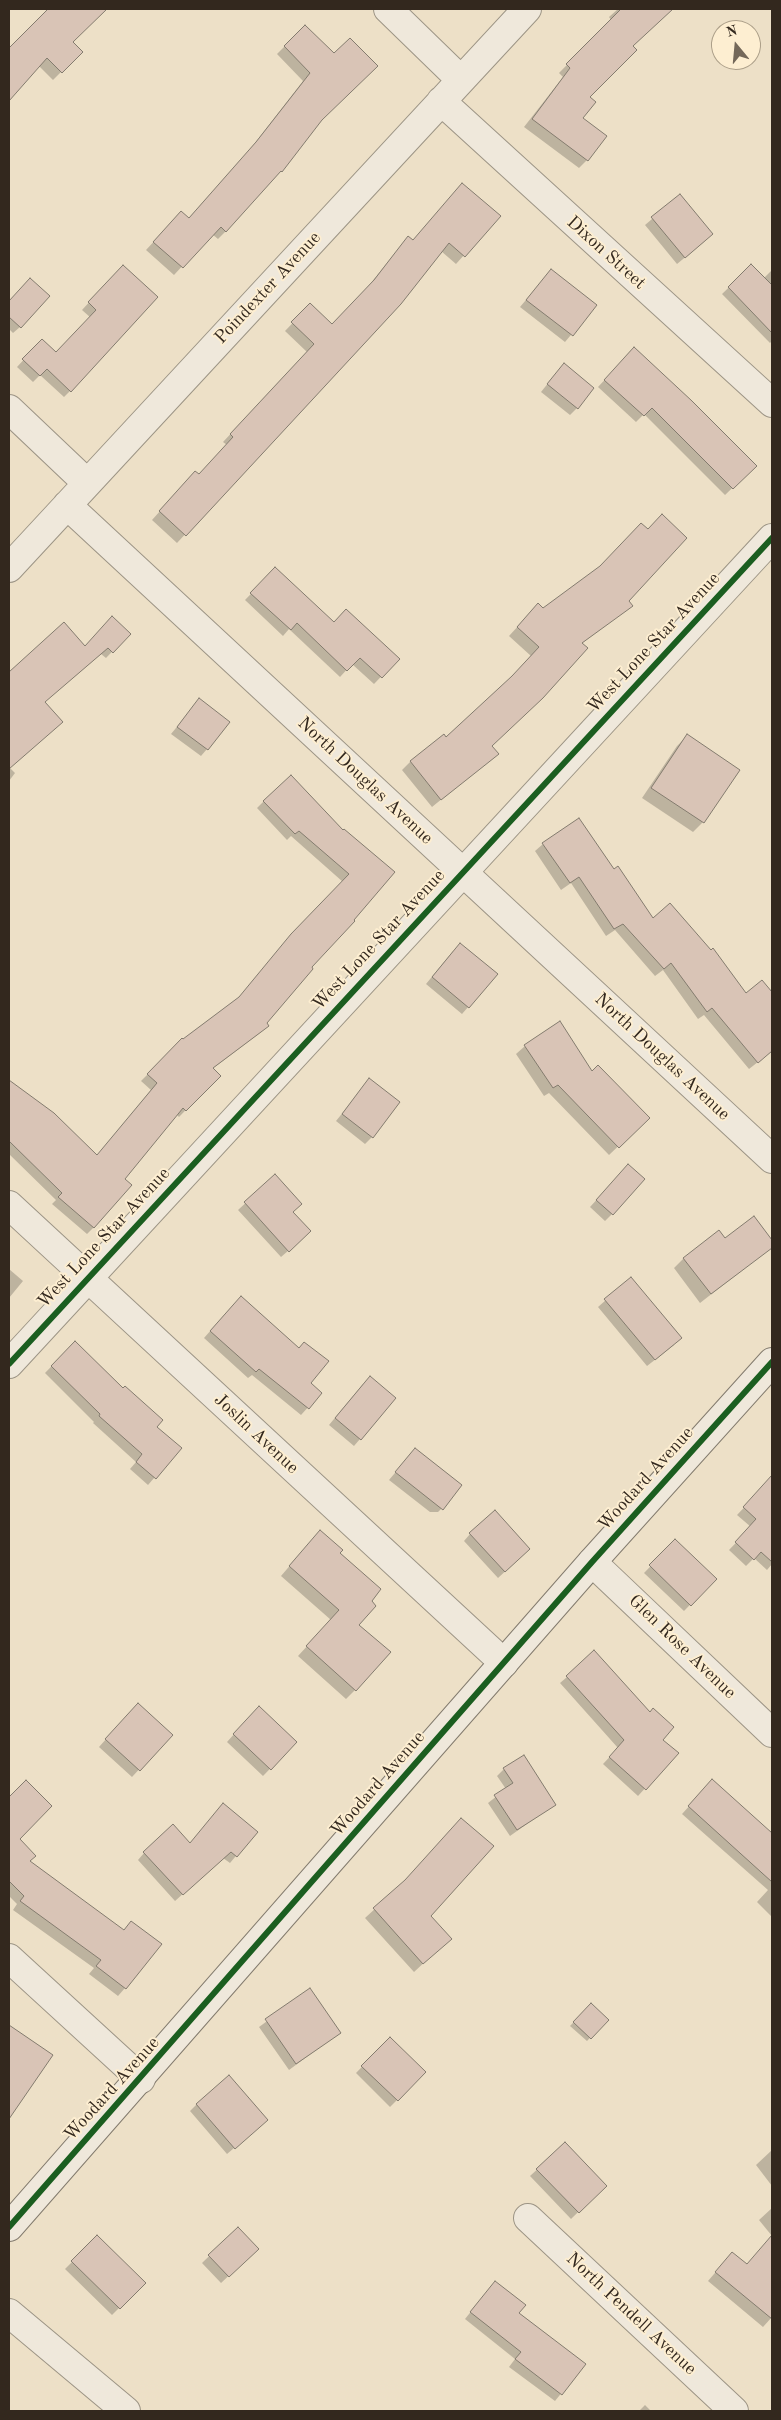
<!DOCTYPE html>
<style>
body{margin:0}
#map{position:relative;width:781px;height:2420px;overflow:hidden;background:#ede0c7;font-family:"Old Standard TT",serif}
canvas{display:block}
.frame{position:absolute;inset:0;border:10px solid #33281e;pointer-events:none}
.north{position:absolute;left:711px;top:20px;width:50px;height:50px;box-sizing:border-box;background:#fdeed1;border:1px solid #ac9f89;border-radius:50%;rotate:343deg;font-size:14px;font-weight:700;line-height:20px;text-align:center;color:#33281e}
.north::after{content:'';display:block;margin:auto;width:18px;height:22px;background:#746859;clip-path:polygon(50% 0,100% 100%,50% 72%,0 100%)}
</style>
<div id="map">
<canvas width="781" height="2420"></canvas>
<div class="frame"></div>
<div class="north">N</div>
</div>
<script>
const g = document.querySelector('canvas').getContext('2d');
g.lineJoin = 'round';
function fillPath(path, color) {
  g.fillStyle = color;
  g.fill(path, 'evenodd');
}
function shape(rows) {
  const path = new Path2D();
  for (const r of rows) {
    path.moveTo(r[0], r[1]);
    for (let i = 2; i < r.length; i += 2) path.lineTo(r[i], r[i + 1]);
  }
  return path;
}
function stroke(path, color, width, dash) {
  g.strokeStyle = color;
  g.lineWidth = width;
  g.lineCap = dash ? 'butt' : 'round';
  g.setLineDash(dash || []);
  g.stroke(path);
}
function label(font, color, halo, rows, align = 'center') {
  g.font = font + ' "Old Standard TT",serif';
  g.lineWidth = 4;
  g.setLineDash([]);
  g.textBaseline = 'middle';
  g.strokeStyle = halo;
  g.fillStyle = color;
  for (const [text, x, y, turn = 0] of rows) {
    g.save();
    g.translate(x, y);
    g.rotate((+turn || 0) * Math.PI / 180);
    g.textAlign = isNaN(turn) ? turn : align;
    if (halo) g.strokeText(text, 0, 0);
    g.fillText(text, 0, 0);
    g.restore();
  }
}
const shadow = shape([
 [49,9,98,9,101,12,72,42,81,52,53,80,38,65,9,97,9,49],
 [618,9,672,9,632,47,588,97,581,118,587,160,579,168,524,127,563,77,559,73,611,20,609,17],
 [305,26,334,55,320,121,226,231,218,239,212,234,174,275,146,250,173,221,188,219,248,152,303,81,277,54],
 [679,196,705,241,677,264,645,225],
 [499,216,456,264,441,251,400,303,177,543,152,520,188,480,199,476,227,445,223,442,307,352,285,331,310,305,332,326,366,289,408,237,413,241],
 [751,266,764,278,772,270,772,341,770,343,722,294],
 [551,270,596,305,565,342,520,307],
 [116,273,70,391,64,397,40,375,33,382,17,367,42,340,56,354,91,318,82,310],
 [30,280,20,327,13,333,9,329,9,302],
 [627,356,755,466,725,495,644,414,636,422,598,387],
 [557,372,577,408,570,415,541,392],
 [275,569,334,623,398,659,374,684,352,664,340,677,289,629,283,636,245,600],
 [627,601,631,606,581,644,491,746,497,754,432,807,402,770,411,761,446,738,508,681,531,656,509,636,530,613,543,609],
 [64,623,85,647,129,634,106,658,101,654,44,702,28,752,9,730,9,673],
 [199,700,207,749,201,756,171,734],
 [687,736,703,822,693,832,642,798,677,746],
 [9,767,15,773,9,781],
 [264,801,343,832,393,872,310,967,265,1022,261,1032,212,1069,219,1076,179,1117,176,1114,123,1179,94,1227,87,1234,52,1204,56,1200,9,1154,9,1081,53,1114,97,1156,151,1090,141,1081,182,1040,183,1041,236,1001,343,882,291,836,287,840,257,808],
 [543,844,613,871,653,920,746,995,762,981,772,994,772,1016,770,1017,772,1020,772,1051,749,1069,704,1015,698,1019,663,970,655,976,615,930,606,936,571,883,561,890,535,851],
 [453,951,496,975,462,1014,426,984],
 [525,1046,592,1073,648,1118,609,1155,549,1093,544,1096,516,1054],
 [369,1080,372,1137,365,1144,336,1121],
 [622,1172,612,1214,605,1221,590,1207],
 [275,1176,303,1238,281,1257,238,1210],
 [754,1218,772,1242,772,1247,700,1303,674,1268,684,1258,725,1240],
 [9,1269,23,1281,9,1298],
 [631,1278,674,1345,647,1366,598,1307],
 [234,1304,309,1384,321,1393,301,1415,252,1375,248,1378,204,1338],
 [75,1342,156,1427,180,1448,148,1485,130,1469,136,1462,93,1423,94,1422,45,1373],
 [363,1384,360,1439,354,1446,329,1425],
 [415,1449,445,1505,438,1512,430,1512,389,1480],
 [772,1478,772,1564,767,1570,754,1558,746,1566,729,1550,751,1527,737,1515],
 [470,1534,522,1556,498,1578,464,1541],
 [311,1541,339,1553,370,1601,358,1625,355,1690,346,1699,298,1656,331,1620,281,1576],
 [675,1541,715,1579,684,1611,644,1573],
 [567,1677,650,1713,661,1740,677,1753,638,1796,603,1764,618,1748,560,1683],
 [131,1711,171,1735,132,1777,99,1747],
 [252,1714,296,1742,263,1776,227,1742],
 [504,1769,555,1804,510,1836,488,1803,506,1789,497,1776],
 [712,1781,772,1834,772,1917,757,1902,768,1890,682,1814],
 [26,1782,18,1839,29,1862,123,1931,131,1922,125,1988,118,1996,89,1974,94,1968,13,1910,17,1904,9,1896,9,1799],
 [256,1832,230,1863,223,1858,175,1901,138,1860,144,1853],
 [401,1885,429,1916,441,1947,414,1972,365,1918],
 [310,1990,339,2033,289,2070,259,2027],
 [591,2004,607,2020,587,2041,570,2026],
 [9,2027,51,2055,9,2110],
 [390,2038,425,2072,390,2107,356,2073],
 [197,2104,260,2126,227,2154,190,2111],
 [565,2144,605,2186,571,2219,530,2176],
 [772,2150,772,2186,756,2165],
 [772,2208,772,2317,763,2327,708,2281,732,2253,747,2265,772,2236,759,2220],
 [238,2228,251,2255,221,2283,202,2263],
 [97,2237,144,2283,112,2315,65,2269],
 [489,2289,584,2365,555,2401,509,2367,515,2359,465,2319],
 [645,2405,651,2411,639,2411]
]);
const building = shape([
 [48,9,107,9,73,42,83,52,62,73,47,58,9,101,9,48,48,9],
 [621,9,673,9,633,46,637,50,590,97,596,102,583,118,607,136,588,161,532,119,570,68,566,64,621,9],
 [305,25,334,53,350,38,378,66,322,120,282,172,281,171,226,232,221,227,183,268,153,242,181,211,189,218,256,142,310,73,284,46,305,25],
 [462,183,501,216,465,257,449,243,401,304,186,536,159,511,195,471,199,474,233,437,230,434,314,344,291,322,310,303,332,324,374,280,408,236,413,240,462,183],
 [680,194,713,234,685,258,651,217,680,194],
 [751,264,772,285,772,333,728,287,751,264],
 [123,265,158,297,71,392,47,369,40,376,22,359,42,339,56,352,96,310,88,302,123,265],
 [551,269,597,305,573,336,526,300,551,269],
 [30,278,50,296,21,328,9,317,9,301,30,278],
 [634,347,692,401,757,466,733,489,652,408,644,416,604,380,634,347],
 [564,363,594,388,578,409,547,384,564,363],
 [662,514,687,538,629,601,633,606,582,643,588,648,543,698,492,746,499,754,441,800,410,761,444,734,446,737,512,676,539,647,517,627,538,603,543,608,600,566,641,523,648,529,662,514],
 [275,567,334,622,346,609,400,659,382,678,360,658,347,671,297,623,291,630,250,593,275,567],
 [112,616,131,634,113,653,108,648,45,702,63,722,9,769,9,672,64,622,85,646,112,616],
 [199,698,230,722,208,750,177,727,199,698],
 [687,734,740,770,704,823,651,788,687,734],
 [291,775,343,830,344,829,395,872,354,920,355,921,312,967,313,969,267,1023,269,1026,213,1068,221,1076,186,1111,183,1108,125,1179,132,1185,94,1228,58,1197,62,1193,9,1141,9,1080,54,1113,97,1155,157,1083,147,1074,182,1038,183,1039,239,997,291,934,349,874,299,831,295,834,263,801,291,775],
 [579,818,614,869,618,866,653,918,670,903,711,950,713,948,746,993,762,980,772,992,772,1051,758,1063,712,1008,707,1012,671,963,664,969,623,924,614,929,579,877,570,883,542,843,579,818],
 [460,943,498,974,469,1008,432,977,460,943],
 [560,1021,592,1071,598,1065,650,1118,619,1148,558,1085,553,1088,524,1045,560,1021],
 [369,1078,400,1102,373,1138,342,1114,369,1078],
 [628,1164,645,1179,613,1215,596,1200,628,1164],
 [275,1174,302,1204,293,1212,311,1231,289,1252,244,1202,275,1174],
 [754,1216,772,1240,772,1248,711,1294,683,1258,719,1230,725,1238,754,1216],
 [631,1277,682,1338,655,1360,604,1299,631,1277],
 [241,1296,299,1348,304,1342,329,1361,311,1383,322,1393,309,1409,259,1369,256,1372,210,1331,241,1296],
 [75,1341,123,1388,125,1386,163,1420,157,1427,182,1448,156,1479,136,1462,142,1454,99,1416,100,1414,51,1366,75,1341],
 [370,1376,396,1398,361,1440,335,1418,370,1376],
 [415,1448,462,1485,443,1510,395,1472,415,1448],
 [772,1475,772,1562,761,1552,754,1560,735,1542,756,1519,743,1507,772,1475],
 [495,1510,530,1549,505,1572,469,1533,495,1510],
 [320,1530,343,1550,340,1553,381,1589,372,1601,376,1606,359,1625,391,1652,356,1691,306,1646,339,1610,289,1566,320,1530],
 [675,1539,717,1579,691,1606,649,1565,675,1539],
 [594,1650,650,1712,653,1708,674,1727,663,1740,679,1753,646,1790,609,1757,624,1740,566,1676,594,1650],
 [138,1703,173,1735,140,1771,105,1739,138,1703],
 [259,1706,297,1742,271,1770,233,1734,259,1706],
 [524,1755,556,1805,517,1830,494,1795,513,1783,503,1768,524,1755],
 [712,1779,772,1833,772,1882,688,1806,712,1779],
 [26,1780,52,1806,20,1839,36,1856,30,1861,124,1930,131,1921,162,1944,126,1989,96,1966,101,1960,20,1901,24,1896,10,1882,9,1883,9,1797,26,1780],
 [223,1803,258,1832,237,1857,231,1852,183,1895,143,1852,173,1824,190,1843,223,1803],
 [461,1818,494,1846,431,1916,452,1939,423,1964,373,1908,405,1880,461,1818],
 [310,1988,341,2033,296,2064,265,2019,310,1988],
 [591,2003,609,2020,591,2039,573,2022,591,2003],
 [9,2025,53,2055,9,2119,9,2025],
 [390,2037,426,2072,398,2101,361,2066,390,2037],
 [229,2075,268,2120,235,2149,196,2104,229,2075],
 [565,2142,607,2186,579,2213,536,2169,565,2142],
 [238,2227,259,2249,229,2277,208,2255,238,2227],
 [97,2235,146,2283,120,2309,71,2261,97,2235],
 [772,2235,772,2319,715,2272,732,2252,747,2264,772,2235],
 [495,2281,526,2305,519,2313,586,2364,562,2395,515,2359,521,2352,470,2312,495,2281]
]);
const street = shape([
 [388,9,461,80],
 [441,101,772,403],
 [9,409,87,483],
 [67,505,772,1159],
 [9,568,527,9],
 [9,1205,504,1663],
 [9,1364,772,538],
 [592,1562,772,1733],
 [9,1958,141,2079],
 [528,2218,734,2411],
 [9,2313,126,2411]
]);
const secondary = shape([
 [9,2227,592,1562,772,1362]
]);
const cycleway = shape([
 [9,1364,772,538],
 [9,2227,592,1562,772,1362]
]);
const streetNames = [
 ["Dixon Street",606,253,42],
 ["Poindexter Avenue",268,288,-47],
 ["West Lone Star Avenue",654,643,-47],
 ["North Douglas Avenue",365,781,43],
 ["West Lone Star Avenue",379,940,-47],
 ["North Douglas Avenue",662,1057,43],
 ["West Lone Star Avenue",104,1238,-47],
 ["Joslin Avenue",256,1434,43],
 ["Woodard Avenue",646,1479,-48],
 ["Glen Rose Avenue",682,1647,44],
 ["Woodard Avenue",378,1784,-49],
 ["Woodard Avenue",112,2089,-48],
 ["North Pendell Avenue",631,2314,43]
];
fillPath(shadow, '#0003');
fillPath(building, '#d9c4b6');
stroke(building, '#837b6e', 1);
stroke(street, '#9c9485', 30);
stroke(secondary, '#837b6e', 30);
stroke(street, '#efe8db', 28);
stroke(secondary, '#efe8db', 28);
stroke(cycleway, '#1b5e20', 6);
label('18px', '#33281e', '#fdeed1', streetNames);
</script>
